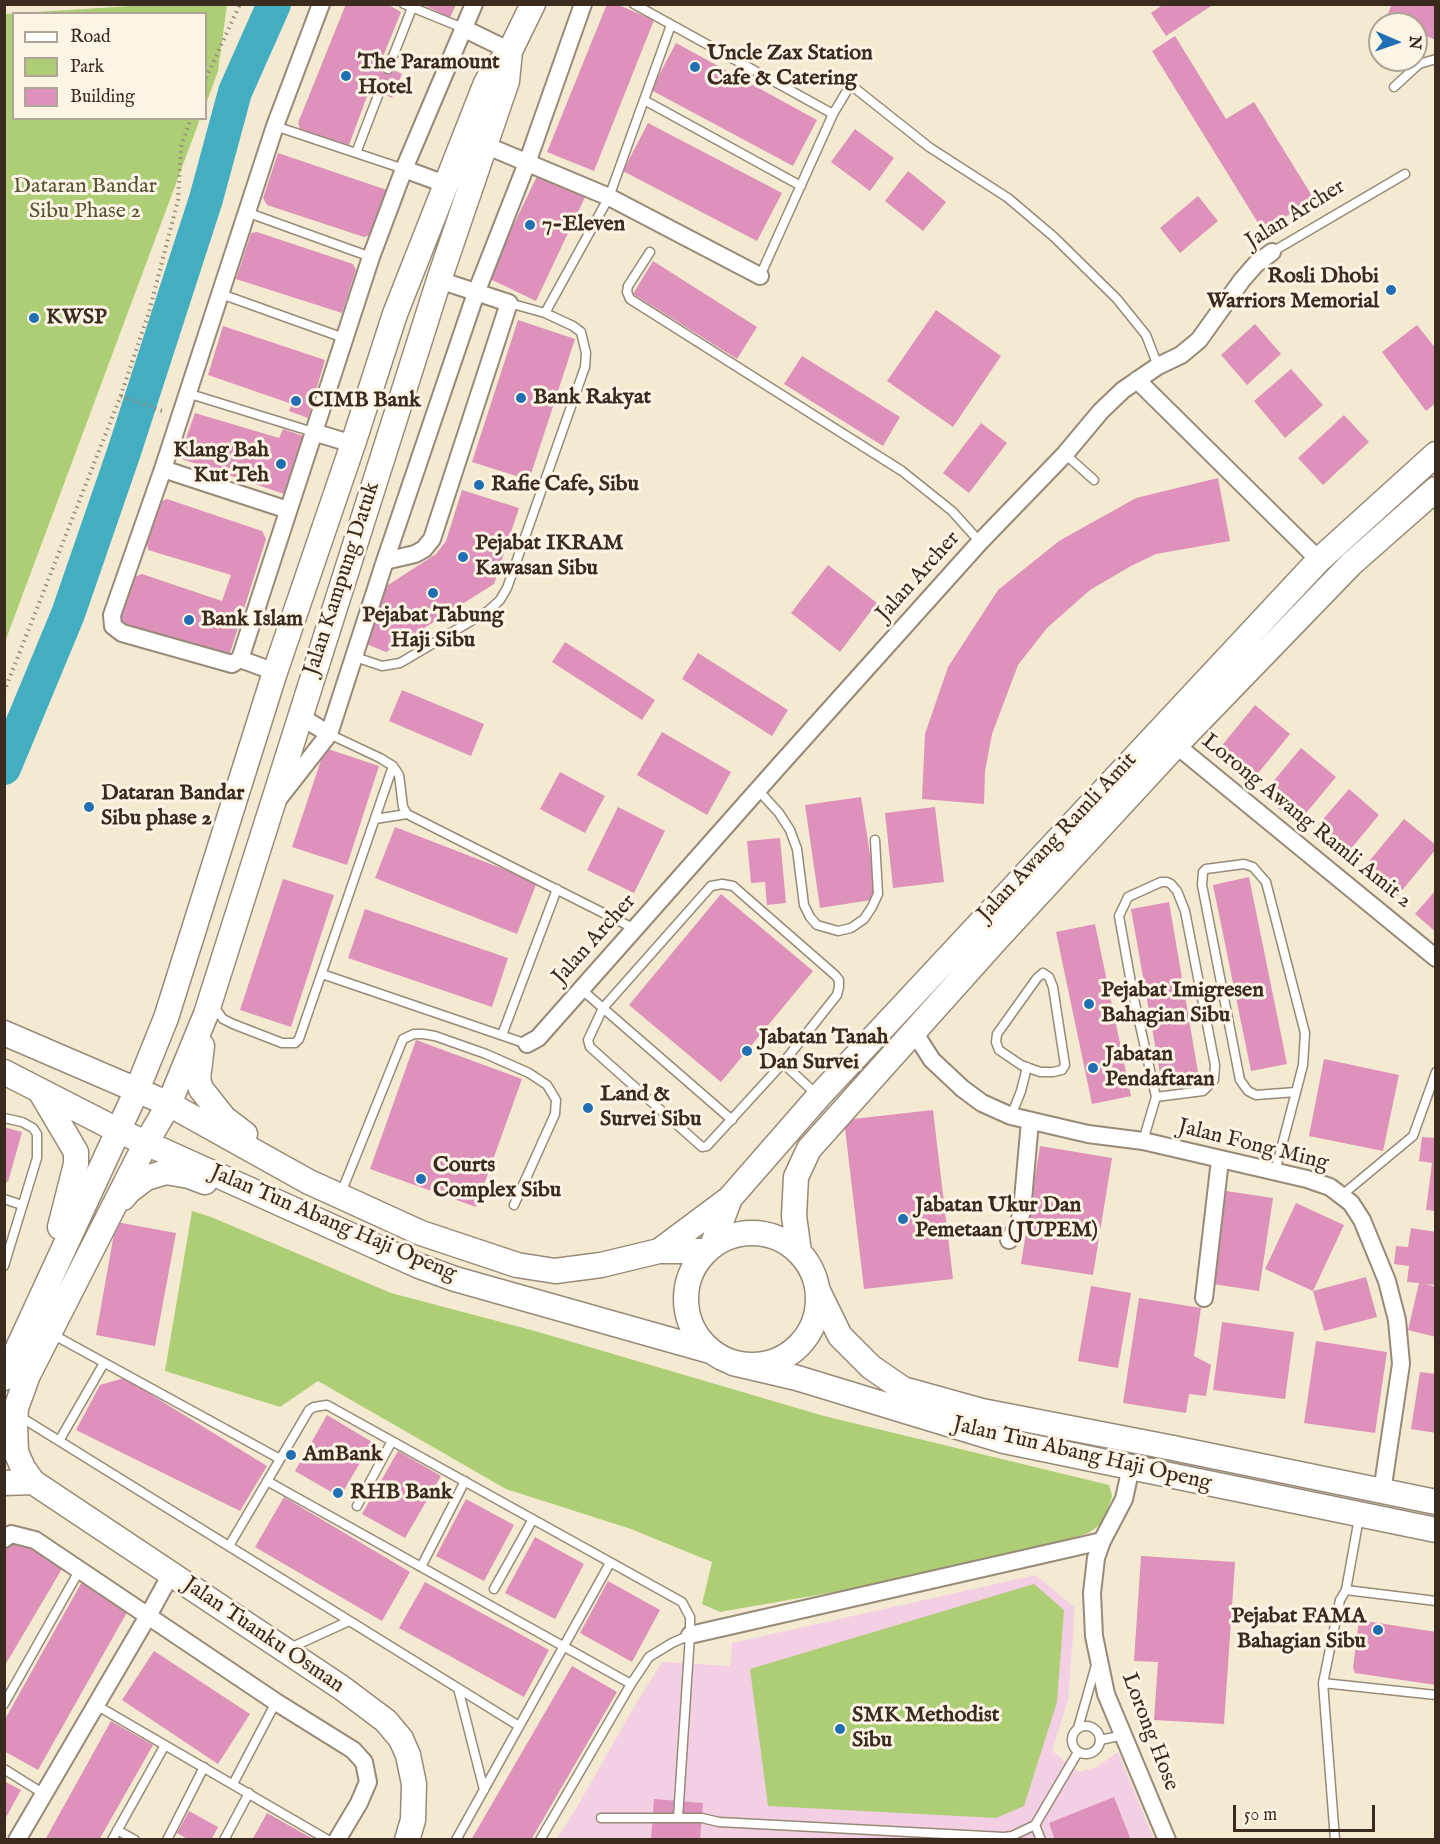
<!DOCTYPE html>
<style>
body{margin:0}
#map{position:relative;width:1440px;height:1844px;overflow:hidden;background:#f3ead1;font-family:"IM FELL English",serif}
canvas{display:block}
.frame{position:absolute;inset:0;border:6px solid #3b2a1e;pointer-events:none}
.legend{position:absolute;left:12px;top:12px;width:195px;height:108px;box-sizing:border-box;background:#fcf5e5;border:2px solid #afa495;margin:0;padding:8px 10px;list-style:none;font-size:18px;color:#3b2a1e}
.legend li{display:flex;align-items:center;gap:12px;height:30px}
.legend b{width:30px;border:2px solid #afa495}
.north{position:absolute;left:1368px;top:12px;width:60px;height:60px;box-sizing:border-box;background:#fcf5e5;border:2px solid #afa495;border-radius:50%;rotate:92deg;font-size:16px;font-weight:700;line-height:24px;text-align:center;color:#3b2a1e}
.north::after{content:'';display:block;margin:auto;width:21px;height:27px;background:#1f6fb2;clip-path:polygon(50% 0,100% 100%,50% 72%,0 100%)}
.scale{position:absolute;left:1233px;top:1805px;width:142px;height:27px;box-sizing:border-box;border:3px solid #3b2a1e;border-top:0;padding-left:8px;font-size:18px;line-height:21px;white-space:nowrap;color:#3b2a1e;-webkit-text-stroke:4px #fcf5e5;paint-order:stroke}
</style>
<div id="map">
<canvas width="1440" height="1844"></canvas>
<div class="frame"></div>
<ul class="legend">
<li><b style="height:8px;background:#fff"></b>Road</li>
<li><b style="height:16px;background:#aece76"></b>Park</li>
<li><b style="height:16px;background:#de91bb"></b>Building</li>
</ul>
<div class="north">N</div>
<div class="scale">50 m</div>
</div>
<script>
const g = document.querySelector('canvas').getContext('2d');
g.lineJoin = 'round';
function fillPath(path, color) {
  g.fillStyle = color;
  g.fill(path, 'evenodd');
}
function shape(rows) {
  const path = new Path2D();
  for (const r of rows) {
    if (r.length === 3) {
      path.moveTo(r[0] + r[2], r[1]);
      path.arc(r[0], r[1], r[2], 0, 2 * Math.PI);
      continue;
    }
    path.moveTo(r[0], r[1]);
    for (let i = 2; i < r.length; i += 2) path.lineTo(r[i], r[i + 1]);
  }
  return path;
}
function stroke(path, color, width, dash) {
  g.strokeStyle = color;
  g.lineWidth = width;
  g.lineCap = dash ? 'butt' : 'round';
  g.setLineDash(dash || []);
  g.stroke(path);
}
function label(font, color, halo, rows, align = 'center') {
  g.font = font + ' "IM FELL English",serif';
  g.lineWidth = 6;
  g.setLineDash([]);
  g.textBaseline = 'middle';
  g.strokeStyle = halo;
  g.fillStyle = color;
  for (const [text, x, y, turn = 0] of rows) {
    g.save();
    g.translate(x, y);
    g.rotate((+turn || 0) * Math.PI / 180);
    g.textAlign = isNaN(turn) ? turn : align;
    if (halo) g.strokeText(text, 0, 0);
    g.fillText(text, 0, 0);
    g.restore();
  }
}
const built = shape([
 [1036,1575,1075,1608,1068,1700,1052,1751,1079,1772,1097,1767,1118,1752,1154,1839,556,1840,580,1802,634,1707,662,1662,730,1666,732,1643]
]);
const green = shape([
 [147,5,227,5,218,71,206,104,206,14,14,14,14,118,200,119,5,642,5,14],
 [192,1211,211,1217,391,1293,535,1331,824,1416,1109,1485,1112,1496,1107,1512,1100,1525,1088,1533,1036,1549,897,1581,720,1612,702,1604,712,1562,631,1529,506,1489,318,1381,280,1407,165,1371],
 [1034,1584,1064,1610,1057,1702,1024,1806,996,1818,768,1806,750,1669]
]);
const river = shape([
 [4,768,68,614,124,452,206,199,235,92,274,4]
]);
const building = shape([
 [346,4,387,4,401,12,380,64,402,74,392,98,370,88,349,145,300,129,298,123],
 [422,4,456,4,450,18],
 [607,4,616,4,654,20,594,171,547,152],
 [1164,4,1214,4,1166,36,1151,13],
 [1392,4,1436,4,1436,40,1416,32,1416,24,1399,24,1386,18],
 [1175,36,1226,119,1254,102,1314,199,1263,231,1152,51],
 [676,43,817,120,793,166,651,90],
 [648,123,782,193,757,241,623,171],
 [855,129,894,158,870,191,831,162],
 [278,153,387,190,370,235,364,237,267,205,263,198],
 [908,171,946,202,923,231,885,201],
 [538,174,585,197,536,301,488,278],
 [1198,196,1218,221,1180,253,1160,228],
 [257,232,353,264,356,270,342,313,236,279,251,233],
 [653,261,757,327,737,359,633,294],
 [936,310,1001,356,953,427,887,381],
 [518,320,575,339,529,480,472,462],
 [1255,324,1281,354,1247,385,1221,355],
 [1417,325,1436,349,1436,403,1426,411,1382,352],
 [223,326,325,360,308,418,289,411,292,404,208,375],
 [802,356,900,417,883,446,784,384],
 [1291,369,1323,405,1285,438,1254,401],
 [195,413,279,438,283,429,303,436,284,494,179,458],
 [1344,415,1369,442,1323,485,1298,458],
 [981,423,1007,443,969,493,943,473],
 [1218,478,1230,541,1156,554,1131,566,1090,590,1047,628,1018,665,992,734,985,771,984,804,922,799,925,734,948,667,998,590,1059,541,1136,498],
 [462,490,519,508,494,584,386,652,364,643,385,587,436,554,446,541],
 [167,499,262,531,266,539,230,653,222,655,123,624,121,618,134,577,142,574,222,601,231,575,148,550,147,542,160,502],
 [828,565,877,603,840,652,791,613],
 [565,642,655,700,642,720,552,662],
 [698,653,788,710,772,736,682,679],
 [402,690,484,724,471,756,389,721],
 [1255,705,1290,734,1255,777,1220,748],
 [662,732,731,772,707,815,637,775],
 [325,748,379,766,347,865,292,847],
 [1301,748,1336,777,1297,824,1262,795],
 [560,772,605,796,585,833,540,809],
 [1349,789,1379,815,1349,851,1318,825],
 [861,797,877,899,820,908,805,805],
 [618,807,665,831,634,893,587,870],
 [935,807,944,882,893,888,885,813],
 [1404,819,1436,845,1436,849,1395,899,1361,871],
 [395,827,537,882,517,934,375,878],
 [780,838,786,903,767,905,765,882,751,883,747,841],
 [1249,877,1287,1064,1251,1071,1213,885],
 [283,879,334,895,291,1027,240,1010],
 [1436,890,1436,932,1415,914],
 [721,894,813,971,721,1082,629,1005],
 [1169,902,1199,1078,1162,1085,1131,909],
 [365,909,508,958,492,1007,348,958],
 [1095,924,1131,1096,1092,1104,1056,932],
 [416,1040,522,1079,476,1207,370,1169],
 [1324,1059,1399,1075,1383,1151,1309,1136],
 [933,1110,953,1279,864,1289,844,1120],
 [4,1127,22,1132,8,1182,4,1181],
 [1422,1137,1436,1138,1436,1211,1426,1210,1432,1163,1419,1161],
 [1040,1146,1112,1158,1093,1275,1021,1264],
 [1226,1191,1273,1198,1259,1291,1213,1284],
 [1296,1203,1344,1225,1313,1291,1265,1269],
 [116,1222,176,1233,155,1346,96,1335],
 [1411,1228,1436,1232,1436,1285,1425,1284,1436,1287,1436,1337,1408,1330,1419,1283,1407,1282,1409,1266,1394,1264,1396,1246,1408,1247],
 [1366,1277,1377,1317,1324,1331,1313,1291],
 [1091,1286,1131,1293,1118,1368,1078,1361],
 [1139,1298,1201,1308,1194,1356,1211,1365,1206,1396,1189,1394,1186,1413,1123,1403],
 [1222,1322,1294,1332,1285,1399,1213,1390],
 [1316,1341,1387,1352,1375,1433,1304,1423],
 [1420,1372,1436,1374,1436,1433,1411,1429],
 [124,1378,267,1466,240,1511,76,1430,100,1385],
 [327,1415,372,1442,340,1497,295,1471],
 [398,1451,441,1476,405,1538,362,1514],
 [284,1497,410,1572,382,1621,255,1547],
 [466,1499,514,1525,484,1581,436,1556],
 [535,1537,584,1564,555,1619,505,1593],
 [13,1538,63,1567,4,1667,4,1553],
 [1141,1556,1235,1562,1224,1724,1154,1720,1158,1662,1134,1661],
 [83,1580,130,1607,38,1770,4,1751,4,1721],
 [608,1581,660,1610,632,1662,580,1633],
 [425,1582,549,1650,524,1697,399,1628],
 [1359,1620,1436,1632,1436,1685,1355,1673,1353,1668],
 [154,1651,250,1714,218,1764,122,1700],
 [572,1666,617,1692,531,1840,471,1840],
 [111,1721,153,1745,99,1840,45,1840],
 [4,1781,21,1790,4,1821],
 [1114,1797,1131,1840,1055,1840,1049,1823],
 [654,1799,703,1803,700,1840,651,1840],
 [189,1811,218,1827,211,1840,189,1840,177,1833],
 [267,1813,315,1840,252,1840]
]);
const path = shape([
 [206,78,240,4],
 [121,396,165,412],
 [4,692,121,395,149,312,178,200,181,147,191,118]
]);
const lane = shape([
 [404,4,463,28],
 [634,4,833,114],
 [388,69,412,8],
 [842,78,929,147,1008,198,1054,237,1117,299,1146,335,1158,366],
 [1394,87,1419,64,1436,59],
 [644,100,801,186],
 [275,126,404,169],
 [356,153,379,93],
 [246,212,371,257],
 [650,252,628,286,627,292,630,299,902,471,952,511,980,542],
 [1272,252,1405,174],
 [760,276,833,114,851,84],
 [221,294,344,338],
 [545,313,609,197,671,25],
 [187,393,313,432],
 [1065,454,1094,480],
 [355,657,382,666,400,663,488,611,500,600,507,588,585,367,586,353,581,332,573,326,545,313,509,303],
 [329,734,380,758,393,766,399,775,403,807,407,814,635,929],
 [758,790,779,813,790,830,797,849,804,905,810,917,817,925,838,931,851,928,864,919,872,907,878,894,875,840],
 [375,819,407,814],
 [722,884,733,886,835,975,839,980,839,987,837,995,783,1063,707,1146,702,1147,590,1047,588,1040,603,1008,711,886,722,884],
 [1043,973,1049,977,1053,987,1065,1065,1062,1070,1053,1072,1040,1072,1021,1065,999,1050,996,1042,997,1034,1037,978,1043,973],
 [322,974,527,1044],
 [581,989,732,1120],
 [212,1004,223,1019,233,1024,282,1043,295,1043,299,1039,393,766],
 [502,1035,557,889],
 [783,1063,816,1094],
 [1011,1116,1021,1091,1027,1067],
 [4,1118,22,1122,33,1128,37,1134,37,1158,4,1266],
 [1143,1141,1156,1097,1133,994,1119,916,1128,897,1161,882,1167,882,1171,884,1177,891,1185,911,1215,1065,1214,1080,1203,1091,1156,1097],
 [1275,1172,1296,1092,1303,1065,1305,1033,1266,882,1253,867,1244,864,1206,869,1203,872,1202,885,1240,1080,1248,1091,1256,1095,1296,1092],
 [341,1193,403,1039,414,1034,423,1034,435,1036,486,1054,529,1073,547,1085,556,1100,555,1114,514,1205],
 [1342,1195,1413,1136,1436,1072],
 [4,1199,22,1205],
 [52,1334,280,1459],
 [19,1416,519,1726],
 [59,1441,104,1363],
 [267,1481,631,1684],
 [357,1506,392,1441],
 [229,1546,309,1410,314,1407,327,1405,682,1602,690,1617,690,1635,678,1818],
 [421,1567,465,1481],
 [494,1589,533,1519],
 [1346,1590,1436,1601],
 [288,1649,349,1621],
 [1323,1683,1436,1695],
 [458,1688,484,1790],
 [4,1704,79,1571],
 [96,1705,328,1840],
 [1086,1740,14],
 [1078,1728,1096,1665],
 [1100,1740,1124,1735],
 [4,1769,44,1794],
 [233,1784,276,1702],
 [601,1818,702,1818,719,1822,1004,1837,1012,1836,1035,1825,1078,1752],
 [1035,1825,1041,1840],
 [117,1830,135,1840],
 [112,1840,165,1745],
 [167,1840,204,1767],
 [224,1840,249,1793],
 [456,1840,610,1563],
 [540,1840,631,1684,649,1657,672,1643,690,1635],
 [1335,1840,1323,1683,1340,1600,1346,1590,1359,1518]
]);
const street = shape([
 [321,4,275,126,163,469,112,615,113,626,122,633,232,664,240,659,371,257,404,169,474,4],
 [463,28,510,51],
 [485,145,609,197,760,276],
 [404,169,445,184],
 [1137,380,1319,560],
 [313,432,353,444],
 [163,469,288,510],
 [385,561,415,554,424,549,432,539,509,303,439,280],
 [240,659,275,672],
 [300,716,329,734],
 [1176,745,1436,958],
 [279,798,329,734,385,561,476,293,527,163,583,4],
 [914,1032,932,1060,963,1089,982,1103,1011,1116,1088,1134,1143,1141,1307,1179,1330,1187,1351,1203,1362,1220,1387,1281,1397,1320,1401,1364,1382,1492],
 [527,1044,538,1038,779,766,980,542,1065,454,1101,411,1123,390,1158,366,1181,355,1199,340,1242,280,1256,264,1272,252],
 [1009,1240,1018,1226,1022,1211,1030,1121],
 [1204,1298,1220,1160],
 [1131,1467,1124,1499,1102,1541,1096,1558,1092,1593,1094,1636,1106,1694,1167,1840],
 [4,1539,11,1534,35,1540,276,1702,353,1750,364,1762,368,1782,359,1803,337,1840],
 [690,1635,1102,1541],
 [17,1840,148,1616,171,1574]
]);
const secondary = shape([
 [4,1033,169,1104,309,1182,340,1196,421,1233,517,1265,555,1271,601,1265,659,1251,706,1251],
 [202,1046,198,1079,201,1089,224,1118,245,1134],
 [4,1072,117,1130,419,1266,455,1279,710,1351],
 [40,1091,76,1152,76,1164,60,1227],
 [123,1198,129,1191,146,1178,166,1172,189,1176,205,1182],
 [752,1299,66],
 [712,1246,730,1198,819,1096,1319,560,1436,454],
 [659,1251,730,1198],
 [799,1252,794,1216,796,1177,809,1149,996,940,1176,745,1351,564,1436,489],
 [818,1291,840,1336,871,1367,903,1389,982,1411,1173,1448,1436,1502],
 [733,1363,797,1378,1004,1441,1436,1530],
 [4,1378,137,1090,166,1018,275,672,353,444,395,314,486,83,491,74,510,51,533,4],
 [4,1483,33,1482],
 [407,1840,413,1820,414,1784,408,1755,401,1739,386,1721,342,1688,33,1482,23,1468,16,1452,15,1425,16,1408,28,1375,146,1143,169,1104,206,1014,439,280,507,81,510,51]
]);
const markers = [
 [695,67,6,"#1f6fb2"],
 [346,76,6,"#1f6fb2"],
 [530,225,6,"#1f6fb2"],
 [1391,290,6,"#1f6fb2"],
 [34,318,6,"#1f6fb2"],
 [521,398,6,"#1f6fb2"],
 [296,401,6,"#1f6fb2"],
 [281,464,6,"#1f6fb2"],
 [479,485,6,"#1f6fb2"],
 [463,557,6,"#1f6fb2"],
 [433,593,6,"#1f6fb2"],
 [189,620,6,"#1f6fb2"],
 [89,807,6,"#1f6fb2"],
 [1089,1004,6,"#1f6fb2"],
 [747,1051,6,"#1f6fb2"],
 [1093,1068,6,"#1f6fb2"],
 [588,1108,6,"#1f6fb2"],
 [421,1179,6,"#1f6fb2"],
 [903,1219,6,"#1f6fb2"],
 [291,1455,6,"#1f6fb2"],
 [338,1493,6,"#1f6fb2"],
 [1378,1630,6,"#1f6fb2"],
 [840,1729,6,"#1f6fb2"]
];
const poiNames = [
 ["Uncle Zax Station",707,54],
 ["Cafe & Catering",707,79],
 ["The Paramount",358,63],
 ["Hotel",358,88],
 ["7-Eleven",542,225],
 ["Rosli Dhobi",1379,277,"right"],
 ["Warriors Memorial",1379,302,"right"],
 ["KWSP",46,318],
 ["Bank Rakyat",533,398],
 ["CIMB Bank",308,401],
 ["Klang Bah",269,451,"right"],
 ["Kut Teh",269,476,"right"],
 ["Rafie Cafe, Sibu",491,485],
 ["Pejabat IKRAM",475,544],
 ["Kawasan Sibu",475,569],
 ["Pejabat Tabung",433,616,"center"],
 ["Haji Sibu",433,641,"center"],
 ["Bank Islam",201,620],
 ["Dataran Bandar",101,794],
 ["Sibu phase 2",101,819],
 ["Pejabat Imigresen",1101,991],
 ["Bahagian Sibu",1101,1016],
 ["Jabatan Tanah",759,1038],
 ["Dan Survei",759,1063],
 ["Jabatan",1105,1055],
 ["Pendaftaran",1105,1080],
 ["Land &",600,1095],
 ["Survei Sibu",600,1120],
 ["Courts",433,1166],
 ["Complex Sibu",433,1191],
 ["Jabatan Ukur Dan",915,1206],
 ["Pemetaan (JUPEM)",915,1231],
 ["AmBank",303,1455],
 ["RHB Bank",350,1493],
 ["Pejabat FAMA",1366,1617,"right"],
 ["Bahagian Sibu",1366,1642,"right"],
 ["SMK Methodist",852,1716],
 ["Sibu",852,1741]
];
const parkNames = [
 ["Dataran Bandar",85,187],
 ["Sibu Phase 2",85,212]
];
const streetNames = [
 ["Jalan Archer",1296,215,-32],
 ["Jalan Archer",919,577,-48],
 ["Jalan Kampung Datuk",343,579,-72],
 ["Lorong Awang Ramli Amit 2",1306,822,39],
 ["Jalan Awang Ramli Amit",1058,838,-47],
 ["Jalan Archer",595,940,-48],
 ["Jalan Fong Ming",1253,1146,14],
 ["Jalan Tun Abang Haji Openg",333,1224,23],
 ["Jalan Tun Abang Haji Openg",1082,1455,13],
 ["Jalan Tuanku Osman",263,1636,34],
 ["Lorong Hose",1149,1732,69]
];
fillPath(built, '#f2cfe2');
fillPath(green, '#aece76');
stroke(river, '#43aec1', 34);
fillPath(building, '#de91bb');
stroke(lane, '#978a78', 11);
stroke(street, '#978a78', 20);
stroke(secondary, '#978a78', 27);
stroke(path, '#978a78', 4, [1.5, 4.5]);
stroke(lane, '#fff', 8);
stroke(street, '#fff', 16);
stroke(secondary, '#fff', 24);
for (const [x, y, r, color] of markers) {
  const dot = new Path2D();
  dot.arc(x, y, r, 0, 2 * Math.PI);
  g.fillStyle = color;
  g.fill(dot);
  stroke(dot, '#fcf5e5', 2);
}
label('bold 22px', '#3b2a1e', '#fcf5e5', poiNames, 'left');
label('22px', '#585334', '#fcf5e5', parkNames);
label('22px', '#3b2a1e', '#fcf5e5', streetNames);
</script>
